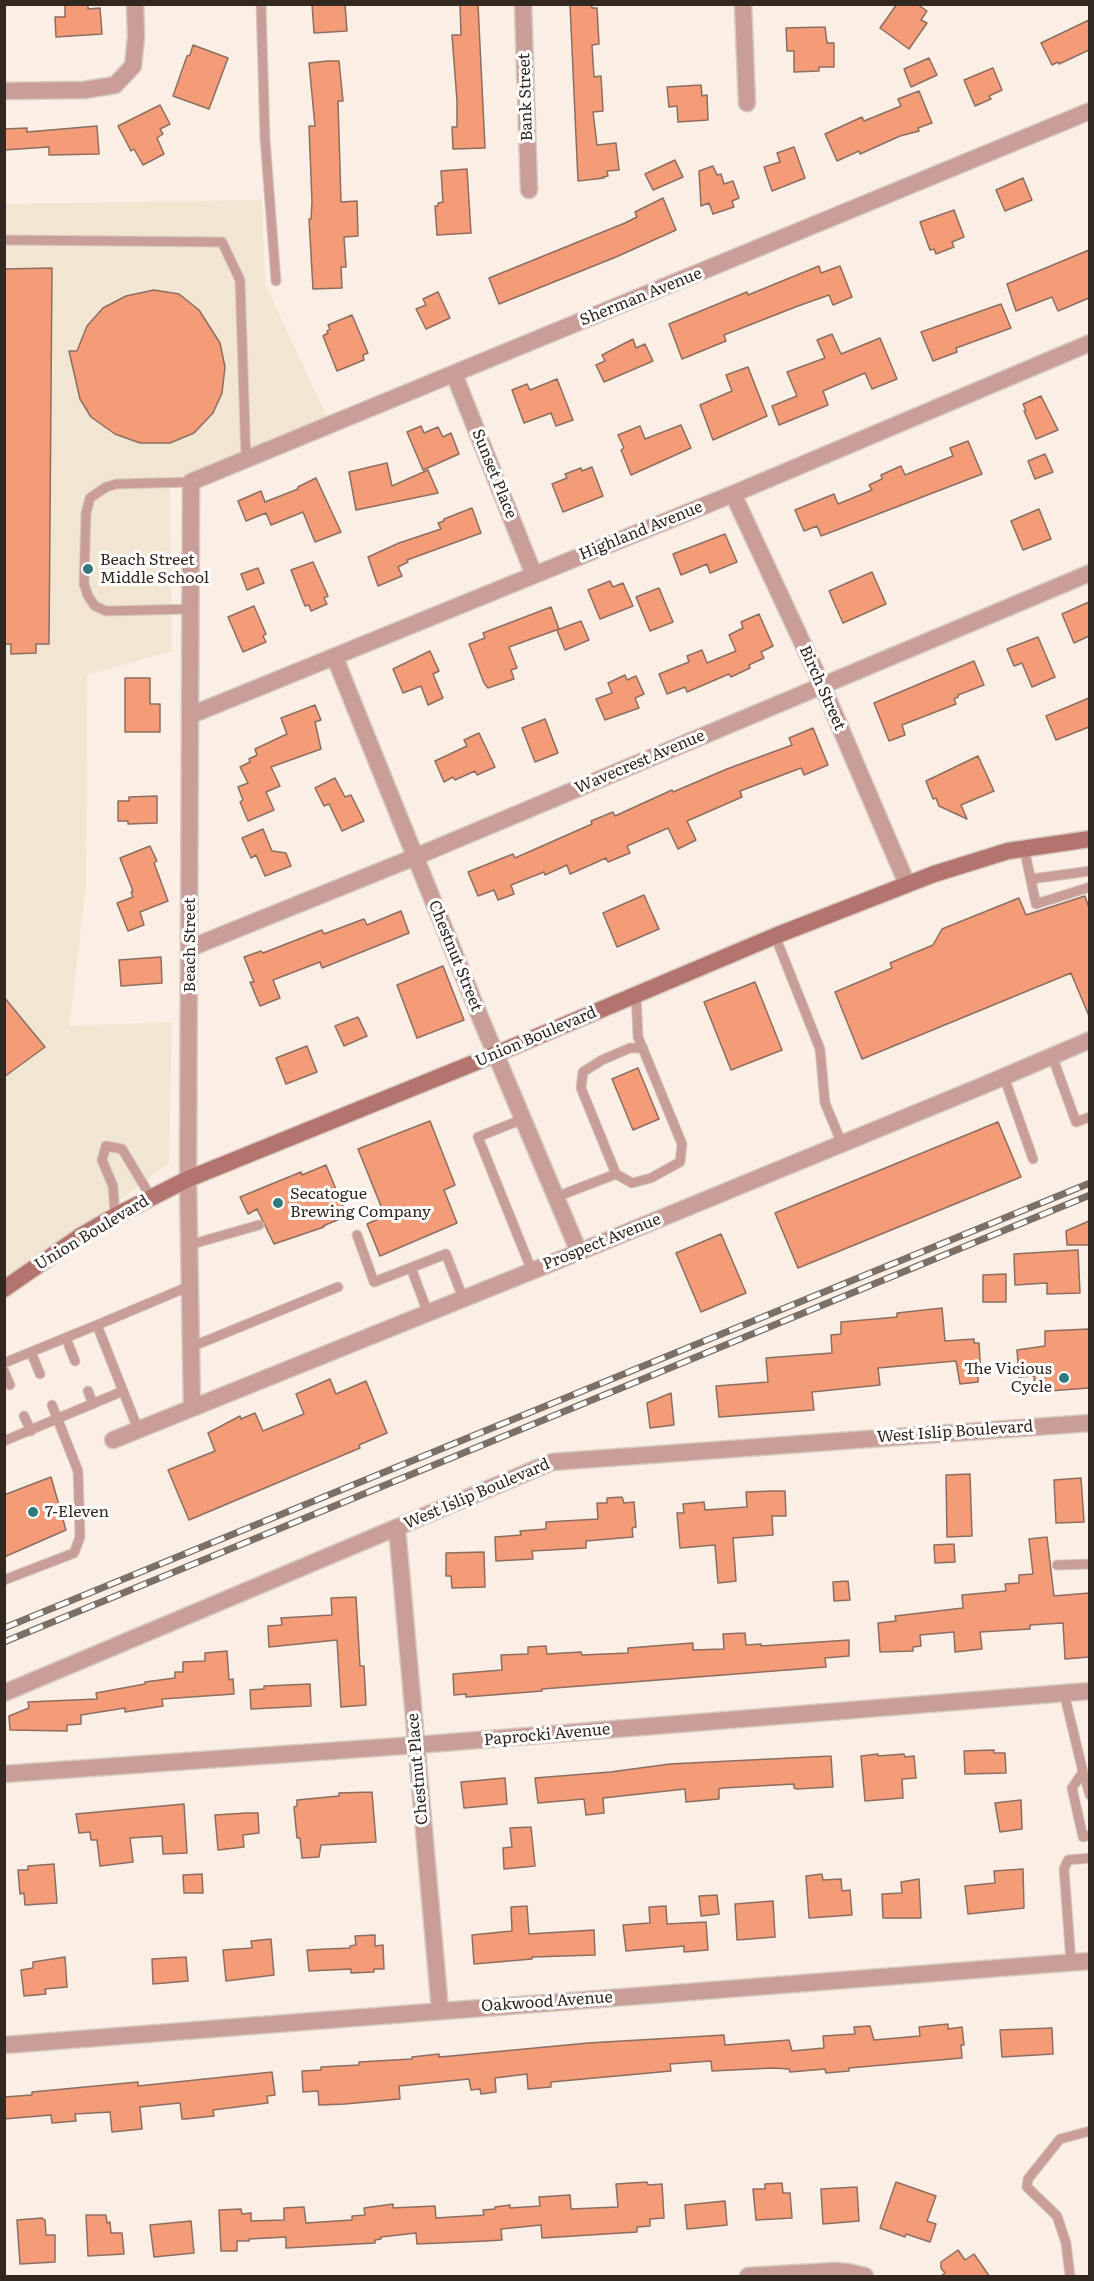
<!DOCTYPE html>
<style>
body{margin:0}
#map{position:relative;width:1094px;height:2281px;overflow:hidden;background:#faeee5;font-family:Literata,serif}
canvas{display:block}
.frame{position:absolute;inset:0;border:6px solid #33281f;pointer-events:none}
</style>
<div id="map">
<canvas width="1094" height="2281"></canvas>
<div class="frame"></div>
</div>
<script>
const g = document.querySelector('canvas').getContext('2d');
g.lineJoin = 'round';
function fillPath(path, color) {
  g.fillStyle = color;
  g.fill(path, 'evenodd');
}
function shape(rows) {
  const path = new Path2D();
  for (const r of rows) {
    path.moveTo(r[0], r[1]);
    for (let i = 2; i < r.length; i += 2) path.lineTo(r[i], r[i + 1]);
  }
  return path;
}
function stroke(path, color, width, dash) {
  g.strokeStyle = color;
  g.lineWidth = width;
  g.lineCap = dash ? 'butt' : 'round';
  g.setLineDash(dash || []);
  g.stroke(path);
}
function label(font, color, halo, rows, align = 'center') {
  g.font = font + ' Literata,serif';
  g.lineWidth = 6;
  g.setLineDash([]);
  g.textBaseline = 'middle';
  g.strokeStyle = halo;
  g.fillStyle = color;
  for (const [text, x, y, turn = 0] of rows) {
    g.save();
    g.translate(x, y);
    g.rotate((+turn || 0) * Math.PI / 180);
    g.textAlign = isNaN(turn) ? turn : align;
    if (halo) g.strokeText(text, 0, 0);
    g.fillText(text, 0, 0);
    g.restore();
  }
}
const commercial = shape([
 [5,887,86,887,69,1026,172,1022,169,1163,5,1285]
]);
const education = shape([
 [262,200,265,284,327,417,170,486,172,651,87,675,86,887,5,887,4,204]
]);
const building = shape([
 [65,4,88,4,88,9,100,8,102,34,56,37,55,17,65,17,65,4],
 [312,4,345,4,347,31,314,33,312,4],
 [460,4,478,4,485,148,453,149,452,127,457,127,457,101,452,35,461,35,460,4],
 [570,4,591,4,592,8,597,8,599,44,592,45,594,77,601,76,603,111,593,112,597,145,616,143,619,170,607,171,608,176,603,177,604,178,578,181,570,4],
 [897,4,917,4,927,11,921,20,927,23,909,49,880,28,897,4],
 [1089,20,1089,50,1059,64,1058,62,1052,65,1041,43,1089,20],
 [825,27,827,43,834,43,834,67,819,67,819,71,794,72,794,51,787,51,786,28,825,27],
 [193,45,228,58,209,109,173,96,187,56,190,55,193,45],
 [929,58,937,75,911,87,904,69,929,58],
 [328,61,339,61,343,101,338,101,341,202,357,201,358,236,344,237,346,267,341,267,342,288,313,289,309,219,311,219,312,202,309,126,315,126,309,63,328,61],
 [993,68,1002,90,989,96,991,99,975,106,964,80,993,68],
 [701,85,702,96,707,95,708,120,678,122,677,106,669,107,667,87,701,85],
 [919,91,932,123,918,128,919,131,900,136,860,154,859,151,837,161,825,134,862,117,864,121,901,106,898,99,919,91],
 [160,105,170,124,160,129,163,134,157,138,164,154,143,165,134,149,131,151,118,126,160,105],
 [97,126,99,154,49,155,49,147,4,150,4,129,27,128,27,132,97,126],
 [794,147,805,178,772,191,764,167,780,162,777,153,794,147],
 [675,160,683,177,653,190,645,174,675,160],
 [713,166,717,175,721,174,724,184,733,181,739,198,732,201,734,207,713,214,709,203,701,206,699,171,713,166],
 [467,169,471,233,437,235,435,206,438,206,438,203,443,202,441,171,467,169],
 [1023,178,1032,200,1005,211,996,190,1023,178],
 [663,198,676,230,616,257,499,304,489,278,625,223,637,217,635,212,663,198],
 [954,210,964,237,952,242,954,247,936,254,934,249,930,250,920,222,954,210],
 [1089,250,1089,298,1058,311,1052,297,1016,311,1007,284,1089,250],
 [819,266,821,273,840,266,852,297,833,305,829,295,798,306,724,335,726,341,682,359,669,324,747,292,748,295,819,266],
 [52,268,49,644,36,644,36,653,11,654,11,644,4,644,4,269,52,268],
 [154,290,179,294,199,310,220,343,225,367,222,393,213,413,194,433,170,443,140,443,115,434,91,417,80,399,69,351,77,351,87,326,103,308,126,296,154,290],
 [438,292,450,318,426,329,416,309,426,305,423,299,438,292],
 [1001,304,1011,328,956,348,957,352,933,361,921,332,1001,304],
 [352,315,368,353,363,355,364,360,337,371,323,336,328,333,327,331,330,329,328,325,352,315],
 [832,334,841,354,880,338,897,379,872,389,865,373,823,391,828,405,779,425,772,406,797,396,787,372,825,358,817,340,832,334],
 [633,339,636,348,645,344,653,361,604,382,596,365,605,361,602,355,633,339],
 [748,367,767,416,713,440,700,405,732,391,726,375,748,367],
 [557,379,573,420,556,426,551,413,524,423,512,390,527,384,530,390,557,379],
 [1041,396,1058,430,1036,439,1024,411,1026,411,1023,404,1041,396],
 [681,425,691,448,631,475,621,450,624,448,618,435,640,426,645,439,681,425],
 [421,426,424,433,438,427,443,437,451,433,459,454,423,470,407,432,421,426],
 [968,441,982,474,821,536,817,526,804,531,795,510,834,494,838,504,872,490,869,485,882,479,881,475,901,466,905,475,953,456,950,448,968,441],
 [1045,454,1053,472,1035,479,1028,461,1045,454],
 [387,463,392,486,428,470,438,493,356,510,349,472,387,463],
 [592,467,603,496,563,512,552,484,567,478,565,474,581,468,582,471,592,467],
 [316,478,341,532,315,542,303,512,271,525,266,513,246,521,238,501,261,491,265,502,298,489,298,487,316,478],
 [472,508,481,533,407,560,408,562,398,567,402,576,378,586,368,557,399,543,441,529,438,523,444,521,444,519,472,508],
 [1039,509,1051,539,1023,550,1011,521,1039,509],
 [725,534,737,562,710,573,707,564,681,575,673,554,725,534],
 [313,562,328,596,324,598,327,604,311,611,309,605,305,606,291,570,313,562],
 [258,568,264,583,247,590,241,574,258,568],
 [872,572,886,604,843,623,829,591,872,572],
 [610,581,613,587,623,583,633,606,600,619,588,590,610,581],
 [659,588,673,622,650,631,636,597,659,588],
 [1089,602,1089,636,1074,643,1062,614,1089,602],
 [254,606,266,634,263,636,266,642,243,652,228,617,254,606],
 [551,607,559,629,509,647,517,668,511,670,514,679,488,688,484,683,469,644,485,638,483,633,551,607],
 [759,614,773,646,761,652,764,658,749,665,750,668,731,677,729,674,687,692,685,687,667,694,659,674,689,662,687,656,702,650,707,663,736,651,729,635,743,628,741,622,759,614],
 [581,621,589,640,565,650,557,630,581,621],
 [1038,637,1055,677,1032,687,1022,663,1014,666,1007,649,1038,637],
 [430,651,439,671,433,674,443,698,428,705,421,686,403,693,393,669,430,651],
 [974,661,984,685,958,695,958,697,954,699,956,704,902,725,905,735,889,741,874,703,974,661],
 [625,675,627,680,636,676,644,694,635,698,639,708,605,720,596,699,612,693,608,683,625,675],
 [125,678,150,678,150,704,160,704,160,732,125,732,125,678],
 [1089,698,1089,727,1056,740,1046,716,1089,698],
 [315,705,321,720,315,722,321,749,271,767,280,786,266,792,274,810,248,821,240,802,243,800,238,787,248,783,240,767,250,762,249,759,257,755,255,749,287,734,281,718,315,705],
 [545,719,558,753,535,762,522,728,545,719],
 [813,728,828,765,804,775,801,768,740,791,742,797,687,821,696,840,678,849,668,828,627,846,630,853,608,862,606,858,570,874,567,865,545,875,544,872,511,885,514,894,498,900,494,890,478,896,468,872,513,854,515,858,592,824,591,821,613,812,615,816,672,790,673,792,727,769,792,745,789,738,813,728],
 [479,733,495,767,477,775,475,771,455,780,453,777,444,782,435,761,467,746,464,740,479,733],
 [978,756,994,791,961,805,967,819,939,806,936,798,933,799,926,781,978,756],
 [335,778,345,797,351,795,364,821,342,831,329,804,324,806,315,788,335,778],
 [157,796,157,823,128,824,128,821,118,821,118,801,129,801,129,797,157,796],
 [263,829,272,851,286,853,291,866,265,876,256,855,251,858,242,838,263,829],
 [150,846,157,861,154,863,168,901,140,912,144,925,128,931,117,903,133,897,131,892,133,891,120,858,150,846],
 [644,895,659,929,617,947,603,913,644,895],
 [1085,896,1089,908,1089,1016,1071,973,862,1059,835,992,892,968,890,963,933,945,942,929,1019,898,1026,915,1085,896],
 [401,911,409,933,322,968,320,962,273,980,280,998,260,1006,250,982,254,982,244,957,261,951,263,953,322,930,324,934,364,919,367,925,401,911],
 [161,957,162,983,121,986,119,960,161,957],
 [443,966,464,1020,417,1038,397,985,443,966],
 [755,982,782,1050,731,1070,704,1002,755,982],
 [4,997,45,1047,4,1077,4,997],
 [358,1017,367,1036,344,1046,335,1026,358,1017],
 [307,1046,317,1072,286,1084,276,1058,307,1046],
 [638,1068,659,1119,633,1130,612,1079,638,1068],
 [430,1121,455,1185,444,1190,457,1223,380,1256,367,1224,385,1216,358,1149,430,1121],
 [998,1122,1021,1177,798,1268,775,1213,998,1122],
 [326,1165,347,1216,323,1226,324,1227,274,1244,257,1209,248,1214,240,1197,301,1172,302,1175,326,1165],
 [1089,1221,1089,1245,1067,1245,1066,1231,1089,1221],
 [721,1234,746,1293,701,1312,676,1253,721,1234],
 [1078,1250,1080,1293,1047,1294,1047,1283,1015,1285,1014,1254,1078,1250],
 [1006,1274,1006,1302,983,1302,983,1275,1006,1274],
 [942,1308,945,1341,974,1339,974,1343,979,1343,981,1376,978,1377,978,1382,960,1384,956,1361,878,1368,880,1385,812,1392,814,1410,719,1417,716,1386,768,1382,766,1358,832,1353,831,1335,841,1334,841,1322,897,1317,897,1313,942,1308],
 [1089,1329,1089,1388,1035,1392,1034,1376,1019,1377,1017,1350,1045,1346,1045,1331,1089,1329],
 [330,1379,336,1394,366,1381,387,1433,359,1445,360,1448,189,1520,168,1470,215,1451,208,1433,240,1416,241,1419,255,1413,263,1431,304,1414,296,1394,330,1379],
 [671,1393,674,1425,650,1428,647,1403,671,1393],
 [970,1474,972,1536,947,1537,946,1475,970,1474],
 [51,1477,66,1530,4,1557,4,1495,51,1477],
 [1081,1478,1084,1522,1056,1523,1054,1480,1081,1478],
 [774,1491,785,1491,786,1516,772,1516,773,1535,733,1538,736,1581,718,1583,715,1545,680,1548,677,1513,684,1513,683,1504,704,1502,705,1510,747,1507,746,1492,774,1491],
 [622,1497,624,1503,634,1502,636,1527,632,1528,633,1537,586,1541,586,1548,532,1551,533,1559,496,1561,495,1537,521,1535,520,1531,546,1529,546,1522,598,1519,597,1503,607,1503,607,1498,622,1497],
 [1047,1537,1054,1596,1089,1593,1089,1657,1065,1659,1063,1623,1030,1625,1030,1629,980,1632,982,1649,955,1652,954,1632,920,1635,921,1646,913,1647,913,1651,880,1652,878,1623,896,1621,895,1616,963,1608,962,1595,1006,1591,1005,1584,1019,1583,1019,1575,1033,1574,1029,1539,1047,1537],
 [954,1544,955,1562,935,1563,934,1545,954,1544],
 [484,1552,485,1587,452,1588,451,1576,446,1576,446,1553,484,1552],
 [848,1581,850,1600,834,1601,833,1582,848,1581],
 [356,1597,360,1666,364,1666,366,1705,341,1707,337,1640,269,1647,268,1626,282,1625,281,1618,332,1615,331,1598,356,1597],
 [745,1633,746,1645,761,1644,761,1646,849,1640,849,1656,825,1658,826,1667,542,1689,542,1691,492,1695,466,1697,466,1694,454,1695,453,1674,502,1670,501,1655,528,1654,528,1647,546,1646,547,1654,581,1652,582,1655,628,1653,628,1648,693,1643,693,1650,724,1649,723,1634,745,1633],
 [227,1651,229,1680,233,1679,234,1694,162,1699,163,1706,125,1712,125,1708,81,1715,81,1724,67,1725,67,1731,10,1730,9,1716,29,1708,28,1702,97,1699,96,1693,145,1684,145,1682,175,1678,175,1672,183,1672,183,1662,205,1661,205,1653,227,1651],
 [310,1684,311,1706,251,1709,250,1690,264,1689,264,1686,310,1684],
 [994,1750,994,1753,1005,1753,1006,1773,965,1774,964,1751,994,1750],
 [878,1754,878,1756,904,1754,905,1757,914,1756,916,1778,902,1779,903,1798,865,1801,861,1756,878,1754],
 [831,1756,833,1787,797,1789,794,1788,794,1784,723,1788,719,1789,719,1799,686,1802,685,1789,603,1798,604,1813,586,1815,584,1799,538,1803,535,1778,610,1772,670,1764,831,1756],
 [505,1778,507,1804,464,1808,461,1782,505,1778],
 [372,1792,376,1842,321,1845,319,1857,302,1858,300,1838,297,1838,294,1807,297,1806,297,1800,339,1796,339,1793,372,1792],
 [1021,1800,1022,1829,1000,1832,995,1803,1021,1800],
 [184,1804,187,1853,163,1854,162,1836,130,1838,133,1862,100,1866,97,1840,91,1840,90,1832,79,1833,76,1814,184,1804],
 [247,1813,258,1813,259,1833,243,1835,244,1847,218,1850,215,1815,247,1813],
 [531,1827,535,1866,504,1869,503,1848,512,1847,510,1828,531,1827],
 [54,1864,57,1903,25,1905,24,1893,20,1894,18,1870,28,1870,28,1866,54,1864],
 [1023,1869,1024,1908,968,1914,965,1886,995,1883,994,1871,1023,1869],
 [202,1874,203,1893,184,1893,183,1875,202,1874],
 [822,1874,823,1880,841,1879,842,1891,850,1890,852,1915,809,1918,806,1876,822,1874],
 [919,1879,921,1918,883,1918,882,1894,902,1893,901,1882,919,1879],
 [717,1895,719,1914,701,1916,699,1896,717,1895],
 [773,1901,775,1937,737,1940,735,1904,773,1901],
 [527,1906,529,1934,594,1930,595,1955,532,1957,532,1959,474,1964,472,1935,512,1931,511,1907,527,1906],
 [666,1906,667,1924,706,1922,708,1950,684,1952,684,1946,626,1951,623,1925,650,1923,649,1907,666,1906],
 [375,1935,375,1946,383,1945,384,1969,374,1969,374,1972,351,1973,351,1969,309,1971,307,1950,350,1948,350,1946,356,1945,355,1936,375,1935],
 [271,1939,274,1975,226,1981,223,1950,252,1948,251,1941,271,1939],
 [65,1957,67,1987,45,1989,46,1994,24,1996,21,1970,33,1968,33,1962,65,1957],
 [186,1957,188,1981,153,1984,152,1959,186,1957],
 [948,2024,948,2029,962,2027,964,2045,961,2045,962,2058,849,2068,849,2071,826,2073,825,2069,790,2072,789,2069,773,2068,712,2071,711,2061,670,2064,671,2071,551,2082,551,2087,528,2089,527,2074,495,2078,496,2092,481,2094,480,2089,471,2090,469,2079,399,2086,400,2099,345,2104,319,2105,318,2091,303,2092,302,2071,321,2070,321,2067,359,2065,359,2062,412,2059,412,2057,439,2054,439,2057,451,2056,588,2043,724,2035,725,2045,789,2040,792,2051,824,2048,823,2036,855,2034,854,2027,870,2026,874,2040,920,2036,919,2027,948,2024],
 [1052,2028,1053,2054,1002,2057,1000,2030,1052,2028],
 [272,2072,275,2095,267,2096,268,2103,213,2110,214,2116,186,2119,182,2119,180,2103,140,2107,142,2129,112,2132,110,2112,75,2114,76,2121,52,2123,51,2115,4,2119,4,2097,32,2095,32,2092,138,2082,138,2086,272,2072],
 [647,2182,648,2185,662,2184,664,2218,650,2219,650,2226,637,2227,637,2232,542,2238,541,2225,501,2229,502,2240,486,2241,417,2244,416,2233,381,2237,381,2239,375,2240,375,2243,286,2248,286,2237,249,2239,249,2241,237,2241,237,2251,221,2251,219,2210,241,2209,242,2214,251,2213,251,2221,284,2220,284,2208,304,2207,306,2223,352,2220,352,2216,365,2215,364,2208,393,2204,393,2208,435,2206,436,2218,484,2215,483,2210,495,2209,495,2207,510,2205,510,2208,540,2206,539,2197,570,2195,571,2209,618,2207,616,2184,647,2182],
 [896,2182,936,2196,927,2221,936,2224,930,2242,906,2234,905,2237,880,2228,896,2182],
 [782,2183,783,2193,790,2193,792,2218,756,2220,753,2189,765,2189,765,2184,782,2183],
 [857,2187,859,2221,823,2224,821,2189,857,2187],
 [725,2201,727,2225,687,2229,685,2205,725,2201],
 [86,2215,106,2215,107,2223,110,2222,111,2233,122,2233,124,2254,88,2256,86,2215],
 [42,2218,45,2220,46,2235,55,2235,55,2262,20,2264,17,2220,42,2218],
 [191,2221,194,2253,154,2257,150,2225,191,2221],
 [958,2250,965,2260,974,2254,990,2277,940,2277,945,2273,941,2268,941,2262,958,2250]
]);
const service = shape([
 [261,4,265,139,276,281],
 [4,240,222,242,240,280,246,460],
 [191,482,117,484,106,487,90,498,86,513,84,584,88,596,95,606,106,611,191,609],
 [1024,848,1036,904,1090,887],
 [1031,879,1090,871],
 [775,936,820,1049,825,1103,842,1144],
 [1052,1056,1076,1122,1090,1117],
 [1004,1077,1033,1159],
 [523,1119,478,1137,532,1271],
 [616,1174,632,1183,651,1178,680,1162,682,1144,638,1037,636,994],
 [556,1197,616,1174,581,1088,583,1072,602,1060,630,1048,643,1048],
 [115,1216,113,1186,102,1160,106,1146,122,1149,151,1197],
 [357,1235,374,1282,446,1254,463,1298],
 [189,1245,259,1225],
 [411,1268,428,1313],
 [97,1325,190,1286],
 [66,1338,75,1361],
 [191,1347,338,1287],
 [31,1352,40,1374],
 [4,1363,97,1325,123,1391,4,1441],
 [4,1371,10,1385],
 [88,1391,93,1404],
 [123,1391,138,1429],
 [24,1416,31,1431],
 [1057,1565,1090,1564],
 [4,1580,74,1553,80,1537,78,1471,52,1405],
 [1064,1693,1083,1772,1072,1788,1083,1837,1090,1835],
 [1083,1772,1090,1795],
 [1071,1962,1064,1869,1068,1860,1090,1858],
 [1070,2276,1066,2243,1057,2216,1027,2187,1028,2179,1060,2139,1090,2131]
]);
const minor = shape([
 [523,4,529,190],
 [743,4,747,103],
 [4,91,84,90,115,85,133,66,136,37,135,4],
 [454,374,534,575],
 [733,494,822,685,907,884],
 [335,658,482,1022,579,1252],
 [191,715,733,494,1090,343],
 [190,948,415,857,1090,573],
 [192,1408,188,1179,191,482,1090,111],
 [113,1440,579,1252,982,1086,1090,1040],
 [397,1528,440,2010],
 [4,1774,416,1745,1090,1691],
 [4,2045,1090,1961],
 [748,2276,835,2271,848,2272,865,2276]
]);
const tertiary = shape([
 [4,1693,552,1462,1090,1423]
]);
const secondary = shape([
 [4,1289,79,1237,115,1216,188,1179,496,1054,775,936,934,874,1008,851,1090,839]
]);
const rail = shape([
 [4,1628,1090,1183],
 [4,1642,1090,1195]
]);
const markers = [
 [88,569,6,"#307a7d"],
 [278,1203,6,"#307a7d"],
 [1064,1378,6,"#307a7d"],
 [33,1512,6,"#307a7d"]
];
const streetNames = [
 ["Bank Street",526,97,-92],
 ["Sherman Avenue",641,297,-22],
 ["Sunset Place",494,474,68],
 ["Highland Avenue",641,531,-22],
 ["Birch Street",822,688,66],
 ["Wavecrest Avenue",640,762,-23],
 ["Beach Street",190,945,-90],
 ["Chestnut Street",455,956,68],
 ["Union Boulevard",536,1037,-23],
 ["Union Boulevard",92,1233,-31],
 ["Prospect Avenue",602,1242,-22],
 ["West Islip Boulevard",955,1432,-4],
 ["West Islip Boulevard",477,1494,-23],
 ["Paprocki Avenue",547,1735,-5],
 ["Chestnut Place",418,1769,-95],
 ["Oakwood Avenue",547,2002,-4]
];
const poiNames = [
 ["Beach Street",100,560],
 ["Middle School",100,578],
 ["Secatogue",290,1194],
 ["Brewing Company",290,1212],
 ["The Vicious",1052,1369,"right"],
 ["Cycle",1052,1387,"right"],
 ["7-Eleven",45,1512]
];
fillPath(commercial, '#f1e6d1');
fillPath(education, '#f2e5d1');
fillPath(building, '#f49c77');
stroke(building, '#8d6d60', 1.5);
stroke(service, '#d6cac1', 11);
stroke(minor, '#d6cac1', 19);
stroke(tertiary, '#d6cac1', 19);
stroke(secondary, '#d6cac1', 19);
stroke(service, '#c99e98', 9);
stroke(minor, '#c99e98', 16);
stroke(tertiary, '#c99e98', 16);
stroke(secondary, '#b3746e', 16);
stroke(rail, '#7b7067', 7);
stroke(rail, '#fff', 4.5, [14]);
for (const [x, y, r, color] of markers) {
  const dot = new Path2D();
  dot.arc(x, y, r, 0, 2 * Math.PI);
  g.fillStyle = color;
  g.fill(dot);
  stroke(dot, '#fff', 2);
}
label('16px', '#33281f', '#fff', streetNames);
label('16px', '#33281f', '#fff', poiNames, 'left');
</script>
